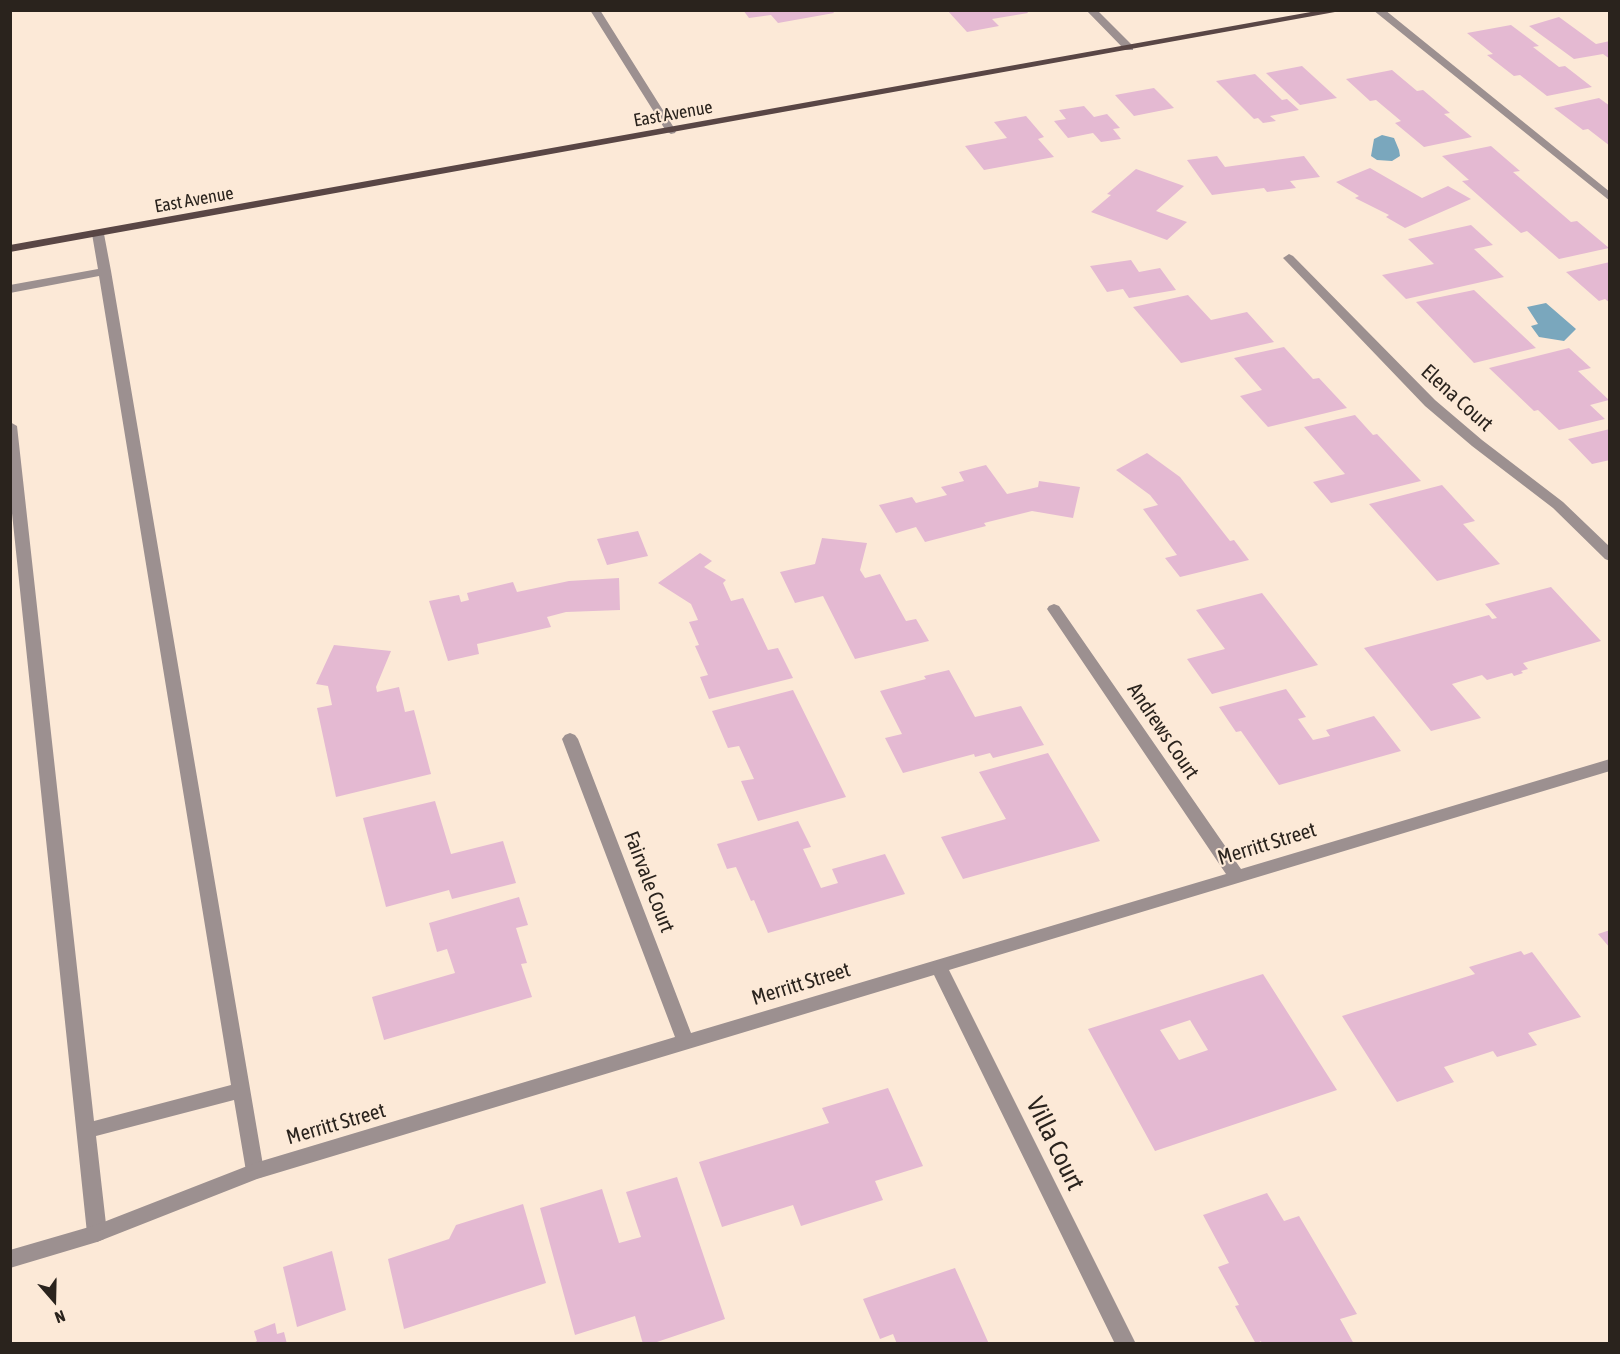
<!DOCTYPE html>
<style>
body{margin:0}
#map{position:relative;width:1620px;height:1354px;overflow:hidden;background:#fce9d7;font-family:"Asap Condensed",sans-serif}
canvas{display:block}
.frame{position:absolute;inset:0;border:12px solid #2a231d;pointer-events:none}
.north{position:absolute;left:24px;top:1270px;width:60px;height:60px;-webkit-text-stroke:4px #fce9d7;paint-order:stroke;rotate:160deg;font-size:16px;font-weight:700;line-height:24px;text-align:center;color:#2a231d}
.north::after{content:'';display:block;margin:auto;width:21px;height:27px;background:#2a231d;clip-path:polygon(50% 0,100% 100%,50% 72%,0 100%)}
</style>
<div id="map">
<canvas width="1620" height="1354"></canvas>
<div class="frame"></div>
<div class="north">N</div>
</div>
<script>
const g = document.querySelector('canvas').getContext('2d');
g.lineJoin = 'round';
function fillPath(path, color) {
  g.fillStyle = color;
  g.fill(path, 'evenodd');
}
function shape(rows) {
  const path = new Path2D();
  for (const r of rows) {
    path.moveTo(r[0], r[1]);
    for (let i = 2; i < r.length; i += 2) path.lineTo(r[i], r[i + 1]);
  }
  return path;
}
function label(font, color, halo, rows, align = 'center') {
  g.font = font + ' "Asap Condensed",sans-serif';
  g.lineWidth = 4.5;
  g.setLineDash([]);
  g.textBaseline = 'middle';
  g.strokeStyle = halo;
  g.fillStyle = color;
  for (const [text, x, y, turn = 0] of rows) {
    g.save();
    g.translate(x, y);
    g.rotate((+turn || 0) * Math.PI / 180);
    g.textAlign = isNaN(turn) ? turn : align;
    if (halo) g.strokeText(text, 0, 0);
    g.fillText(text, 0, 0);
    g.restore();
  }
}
const water = shape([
 [1382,135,1394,138,1399,150,1400,156,1392,161,1377,160,1371,156,1374,139],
 [1546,303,1576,329,1564,341,1539,337,1531,326,1538,324,1527,307]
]);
const building = shape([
 [743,10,832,10,834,13,778,23,771,15,749,18],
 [947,10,1026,10,1028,13,992,19,999,26,967,32],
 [1559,17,1596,44,1610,41,1610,59,1603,54,1574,59,1529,26],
 [1511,25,1539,46,1533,47,1559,67,1565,66,1592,87,1547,96,1520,75,1514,76,1487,55,1493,54,1467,33],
 [1302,66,1337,98,1300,105,1266,73],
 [1392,70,1417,91,1423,90,1450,113,1444,114,1472,137,1424,147,1395,123,1401,121,1376,100,1370,101,1346,79],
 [1255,74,1282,100,1287,99,1299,110,1270,116,1276,121,1263,123,1258,118,1254,119,1216,81],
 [1154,88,1174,108,1134,116,1115,95],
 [1599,98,1610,106,1610,146,1588,129,1583,130,1554,108],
 [1084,106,1094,117,1107,114,1120,128,1113,129,1121,139,1101,142,1093,133,1068,138,1054,121,1066,119,1059,110],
 [1026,116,1044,137,1038,139,1054,157,984,170,965,146,1007,138,994,122],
 [1491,146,1520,171,1513,172,1571,222,1577,221,1609,248,1559,259,1527,231,1521,233,1462,181,1469,180,1442,156],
 [1217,156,1225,167,1304,156,1320,177,1290,181,1296,188,1267,192,1264,188,1212,195,1187,160],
 [1370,168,1422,198,1448,186,1471,199,1405,228,1386,217,1389,215,1355,198,1359,196,1336,182],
 [1136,169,1184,186,1156,211,1187,222,1167,240,1091,212,1111,195,1107,194],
 [1471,225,1493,245,1474,249,1504,277,1406,299,1382,275,1434,264,1408,239],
 [1131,260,1139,272,1160,268,1176,290,1129,298,1123,289,1107,292,1090,266],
 [1610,262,1610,303,1605,299,1599,301,1566,272],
 [1474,290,1536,348,1474,363,1416,302],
 [1188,295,1211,320,1247,312,1274,342,1181,363,1133,307],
 [1284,347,1313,379,1319,378,1347,408,1268,427,1240,396,1262,390,1234,358],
 [1569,348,1591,368,1578,371,1609,400,1590,405,1605,419,1559,430,1538,410,1534,411,1489,368],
 [1355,415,1373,435,1377,434,1421,481,1331,503,1313,482,1345,474,1304,427],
 [1610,429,1610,460,1592,464,1568,439],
 [1147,453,1180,477,1230,541,1234,540,1249,560,1180,577,1165,558,1177,555,1143,509,1158,505,1150,495,1116,470],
 [986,465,1007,494,1038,487,1039,481,1080,487,1073,518,1032,511,984,523,986,526,925,542,916,527,896,533,879,505,912,497,916,503,947,495,941,487,964,481,959,472],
 [1442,485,1475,521,1463,524,1500,564,1437,581,1369,504],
 [638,531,648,556,607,565,597,539],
 [822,538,867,543,860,570,865,578,880,574,906,621,916,619,929,641,855,659,823,596,795,603,780,572,815,564],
 [700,553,712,561,704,567,726,580,723,583,731,601,743,598,768,650,778,648,793,678,709,699,700,677,708,675,695,646,699,645,689,622,698,620,691,604,658,583],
 [619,578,620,610,566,612,547,617,551,627,477,644,479,654,448,661,429,601,459,595,461,602,469,600,467,593,513,582,517,592,569,581],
 [1551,587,1601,641,1523,663,1528,669,1521,671,1523,673,1514,676,1512,673,1487,680,1482,675,1452,684,1481,718,1431,731,1364,648,1489,615,1492,619,1497,618,1485,604],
 [1262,593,1318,665,1212,694,1187,659,1225,649,1196,610],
 [334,645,391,651,376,687,377,692,399,687,405,712,414,710,431,774,336,797,317,708,332,705,328,686,316,684],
 [949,670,975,717,1021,706,1044,745,993,758,990,753,975,757,974,754,903,773,885,738,902,734,880,691,926,679,924,676],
 [1286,689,1306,717,1298,719,1313,740,1330,736,1326,730,1374,716,1401,751,1279,785,1241,731,1236,732,1219,707],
 [793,690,846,797,758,821,741,781,754,779,739,746,728,748,712,711],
 [1048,753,1100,841,963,879,941,837,1006,819,979,772],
 [435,801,451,854,503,841,516,883,452,899,449,890,386,907,363,818],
 [798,821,811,847,803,849,821,888,838,883,832,869,885,854,905,894,768,933,754,900,751,901,736,867,727,869,717,844],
 [519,897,528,925,516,928,527,963,521,964,532,997,384,1040,372,997,455,973,447,949,437,952,429,923],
 [1610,930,1610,948,1598,934],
 [1521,951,1524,955,1532,952,1581,1017,1528,1033,1537,1045,1497,1057,1493,1051,1444,1067,1454,1082,1397,1102,1342,1016,1475,974,1469,967],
 [1263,974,1337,1090,1155,1151,1088,1029],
 [1190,1020,1208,1050,1179,1060,1160,1030],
 [888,1088,923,1166,875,1181,883,1200,801,1226,793,1205,722,1227,699,1162,829,1123,822,1108],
 [677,1177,725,1319,651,1344,643,1344,635,1316,575,1335,540,1208,602,1189,619,1243,641,1237,626,1192],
 [1267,1193,1284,1221,1299,1216,1357,1314,1340,1319,1354,1344,1262,1344,1261,1341,1256,1344,1235,1306,1239,1305,1218,1267,1229,1263,1203,1215],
 [523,1204,546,1283,404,1329,388,1259,449,1239,456,1225],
 [332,1251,346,1310,297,1327,283,1267],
 [955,1268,989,1344,897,1344,893,1334,880,1339,863,1299],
 [275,1323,277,1334,284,1332,287,1344,252,1344,257,1341,254,1331]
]);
const lane = shape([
 [1373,10,1385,10,1610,192,1610,201,1373,10],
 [98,231,104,234,111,271,264,1171,262,1177,255,1179,248,1177,246,1171,234,1100,96,1136,107,1233,104,1239,97,1242,90,1239,87,1233,10,494,10,422,17,426,94,1121,231,1085,99,276,10,293,10,285,98,269,92,234,98,231]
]);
const street = shape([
 [590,10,600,10,676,131,675,133,671,134,666,131,590,10],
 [1086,10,1097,10,1133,46,1133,50,1125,50,1086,10],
 [1289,254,1293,256,1435,400,1482,440,1563,502,1610,547,1610,561,1605,559,1553,508,1472,446,1425,406,1285,260,1283,258,1289,254],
 [1054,604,1059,606,1241,869,1610,759,1610,771,949,970,1136,1344,1115,1344,934,975,257,1179,97,1242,10,1268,10,1250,96,1225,255,1163,675,1037,562,739,565,735,570,733,575,735,578,739,691,1033,1226,874,1049,612,1047,609,1049,606,1054,604]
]);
const primary = shape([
 [1322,10,1346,10,10,252,10,245,1322,10]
]);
const farStreetnames = [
 ["East Avenue",673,114,-10],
 ["East Avenue",194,200,-10]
];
const streetNames = [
 ["Elena Court",1457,398,42],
 ["Andrews Court",1163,731,56],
 ["Merritt Street",1267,844,-17],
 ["Fairvale Court",649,882,69],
 ["Merritt Street",801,984,-17],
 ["Merritt Street",336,1124,-16]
];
const nearStreetnames = [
 ["Villa Court",1055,1144,64]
];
fillPath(water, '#7aa7bd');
fillPath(building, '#e4b9d2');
fillPath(lane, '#9c9090');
fillPath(street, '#9c9090');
fillPath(primary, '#594645');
label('18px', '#2a231d', '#fce9d7', farStreetnames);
label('21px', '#2a231d', '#fce9d7', streetNames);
label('26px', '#2a231d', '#fce9d7', nearStreetnames);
</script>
